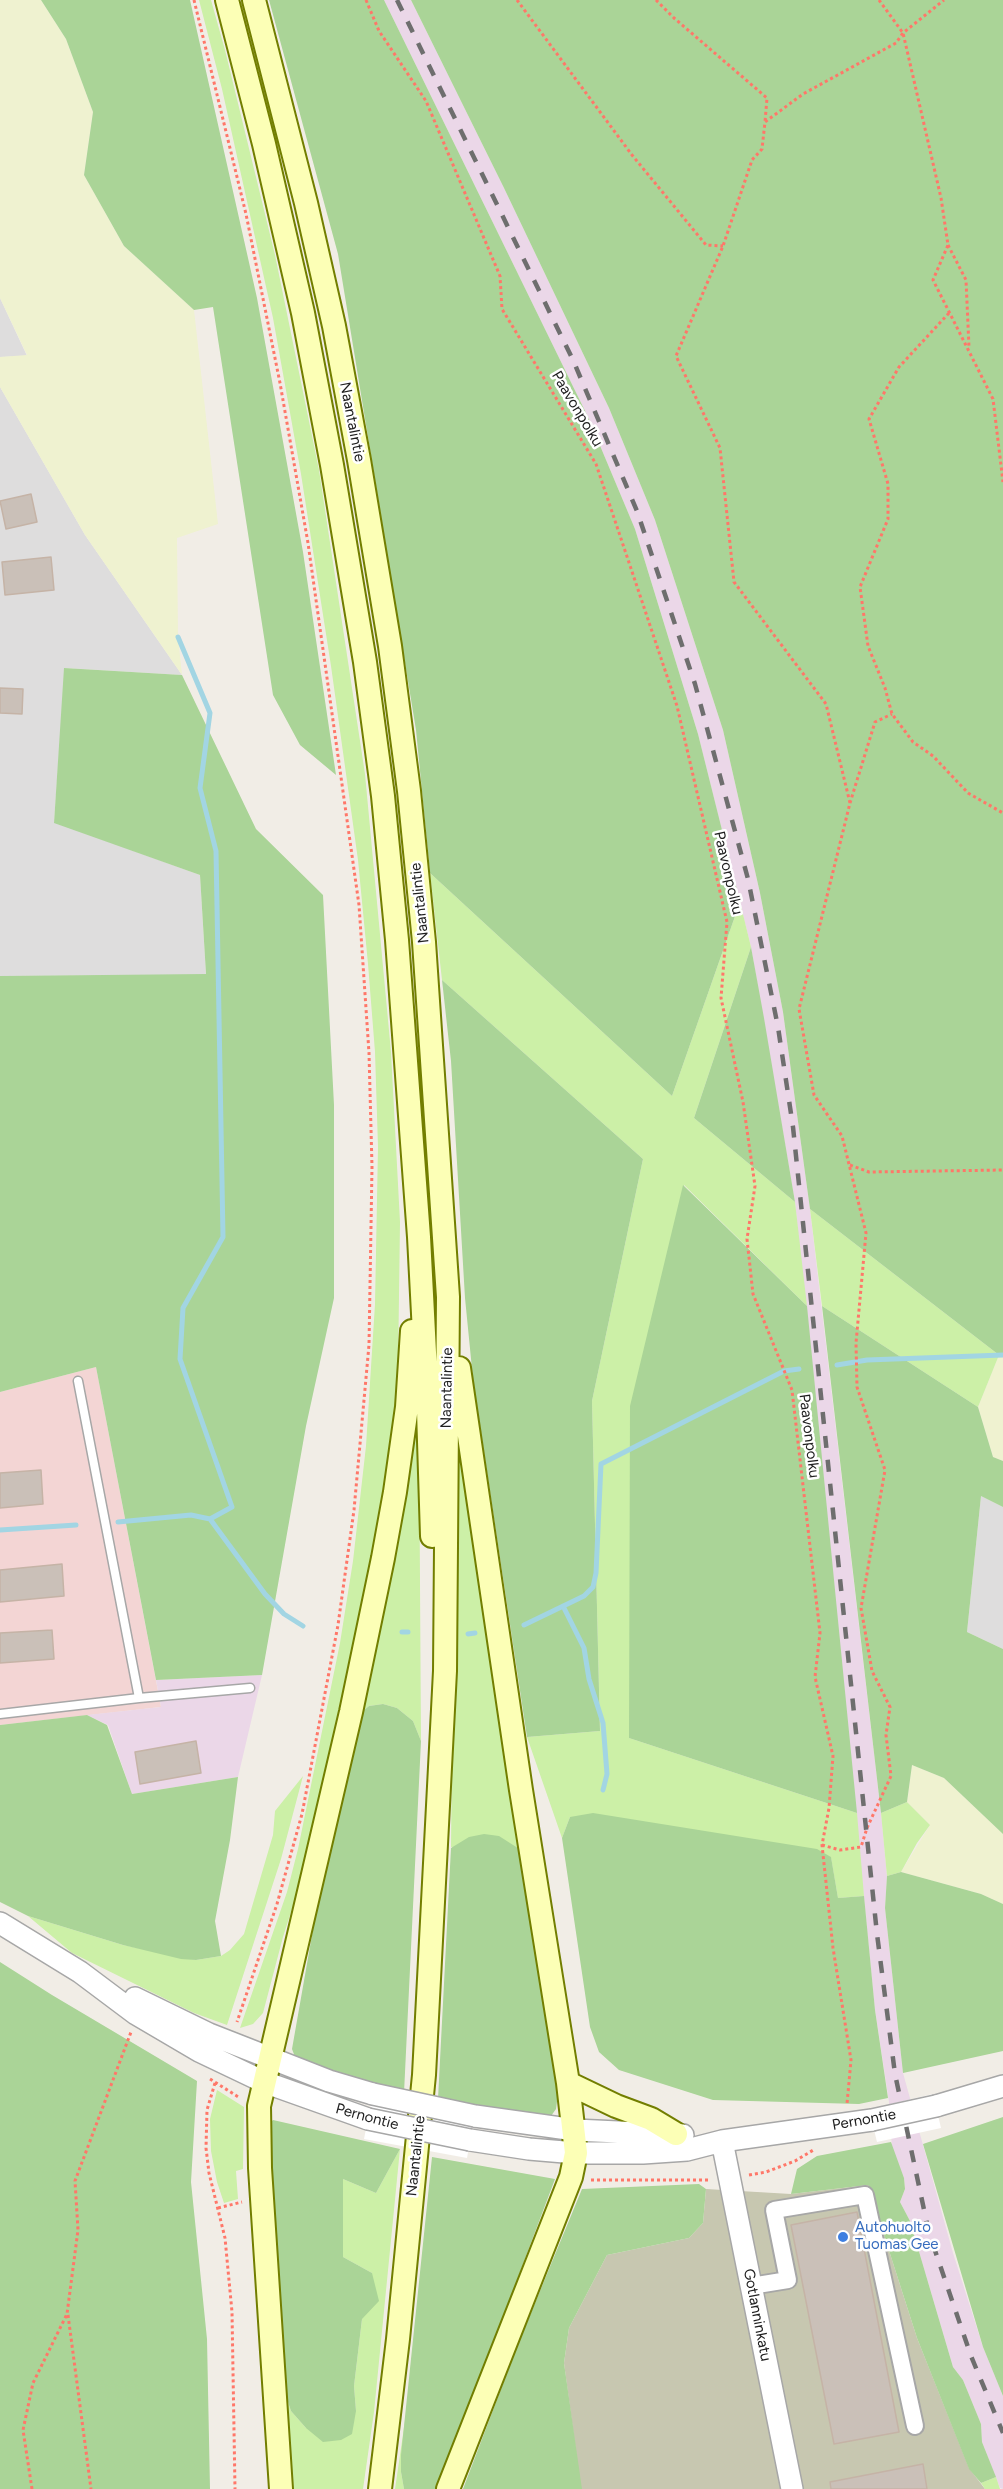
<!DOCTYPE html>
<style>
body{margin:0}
canvas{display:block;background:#f1ede6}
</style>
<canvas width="1003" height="2489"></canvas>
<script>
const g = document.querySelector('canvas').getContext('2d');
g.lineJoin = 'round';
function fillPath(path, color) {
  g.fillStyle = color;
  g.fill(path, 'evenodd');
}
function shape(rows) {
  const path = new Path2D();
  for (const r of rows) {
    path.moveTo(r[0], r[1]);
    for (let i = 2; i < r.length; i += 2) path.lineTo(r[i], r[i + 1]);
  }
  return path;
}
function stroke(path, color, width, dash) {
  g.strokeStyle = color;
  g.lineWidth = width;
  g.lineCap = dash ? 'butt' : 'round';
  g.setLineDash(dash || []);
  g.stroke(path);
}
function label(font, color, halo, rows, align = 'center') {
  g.font = font + ' Figtree,sans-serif';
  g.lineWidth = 5;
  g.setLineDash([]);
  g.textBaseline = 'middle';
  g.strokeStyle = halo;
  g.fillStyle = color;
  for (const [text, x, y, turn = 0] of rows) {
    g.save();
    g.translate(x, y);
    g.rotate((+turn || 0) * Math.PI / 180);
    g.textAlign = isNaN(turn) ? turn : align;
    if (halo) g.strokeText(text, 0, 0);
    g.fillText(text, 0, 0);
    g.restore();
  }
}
const residential = shape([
 [0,298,27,356,0,357],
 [0,387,85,535,182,675,65,668,54,822,200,875,206,975,0,976],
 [981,1496,1003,1507,1003,1649,967,1632]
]);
const commercial = shape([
 [96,1367,161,1707,0,1725,0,1392]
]);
const industrial = shape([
 [384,0,411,0,504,188,609,408,655,520,723,730,760,893,783,1012,810,1209,881,1813,887,1876,885,1908,903,2073,953,2253,983,2347,1003,2396,1003,2489,1000,2488,982,2442,981,2424,963,2380,953,2367,910,2221,900,2202,905,2189,904,2178,892,2149,889,2102,875,2010,795,1202,751,947,698,734,635,529,588,417],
 [262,1675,238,1777,132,1794,108,1725,87,1715,161,1707,156,1680]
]);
const construction = shape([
 [868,2185,917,2338,969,2468,985,2489,581,2489,564,2363,569,2328,607,2255,689,2238,703,2223,706,2189,791,2194]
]);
const farmland = shape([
 [0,0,41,0,66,39,93,112,84,175,124,246,194,310,218,524,177,538,178,637,182,675,85,535,0,387,0,357,27,355,0,298],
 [999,1355,1003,1355,1003,1461,993,1457,978,1407],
 [912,1765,944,1778,1003,1834,1003,1904,981,1894,901,1872,930,1825,907,1802]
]);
const grass = shape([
 [199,0,211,0,225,50,275,255,319,470,365,774,391,1052,400,1222,398,1369,393,1429,384,1496,347,1682,297,1893,283,1937,263,2013,253,2024,240,2028,287,1892,298,1849,340,1643,353,1561,366,1446,375,1304,378,1147,375,1052,368,964,358,860,331,666,301,474,273,318,222,89],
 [430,873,672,1096,740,902,751,947,694,1118,795,1202,807,1306,684,1185,629,1738,857,1813,864,1896,838,1898,831,1858,570,1817,562,1838,527,1737,600,1731,592,1401,643,1159,442,980],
 [810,1209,999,1355,978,1407,822,1306],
 [416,1423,419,1424,421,1741,413,1721,397,1708,383,1704,369,1706,359,1714,400,1531],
 [459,1443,477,1566,524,1852,451,1847,455,1444],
 [303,1776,281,1859,227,2025,194,2013,72,1953,28,1916,123,1945,196,1960,221,1956,230,1950,244,1934,273,1835,275,1811],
 [907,1802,930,1825,917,1843,901,1872,887,1876,881,1813],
 [217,2090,244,2107,243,2169,236,2171,238,2199,224,2203,217,2182,211,2151,210,2119],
 [400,2149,374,2412,363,2489,291,2489,287,2399,291,2411,306,2428,356,2411,354,2386,362,2319,372,2273,343,2257,343,2179,376,2193],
 [406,2414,401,2472,404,2489,395,2489],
 [996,2477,1000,2489,985,2489,981,2483]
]);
const forest = shape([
 [41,0,190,0,257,298,303,552,336,775,300,745,273,695,213,307,194,310,124,246,84,175,93,112,66,39],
 [269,0,384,0,588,417,635,529,698,734,740,902,672,1096,430,873,416,730,338,254],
 [411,0,1003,0,1003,1355,999,1355,810,1209,783,1012,760,893,723,730,655,520,609,408,504,188],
 [64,668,182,675,256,829,323,895,334,1105,334,1298,306,1426,262,1675,156,1680,96,1367,0,1392,0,976,206,974,200,875,54,823],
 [751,947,764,1018,795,1202,694,1118],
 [442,980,643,1159,592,1401,600,1731,527,1737,473,1379,465,1298,451,1061],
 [683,1185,807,1306,857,1813,629,1738,630,1406],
 [822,1306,978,1407,993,1457,1003,1461,1003,1507,981,1496,967,1632,1003,1649,1003,1834,944,1778,912,1765,907,1802,881,1813],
 [383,1704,397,1708,413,1721,421,1741,404,2093,340,2075,295,2057,292,2049,321,1884,359,1714,369,1706],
 [87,1715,107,1725,132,1794,238,1777,230,1840,215,1921,221,1956,196,1960,181,1959,123,1945,28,1916,0,1902,0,1725],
 [593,1813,817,1849,831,1857,838,1898,864,1896,875,2010,888,2098,859,2104,713,2100,619,2070,599,2052,590,2027,562,1838,570,1817],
 [484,1834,499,1836,524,1852,559,2087,556,2109,551,2116,545,2118,438,2099,451,1848,469,1837],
 [901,1872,981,1894,1003,1904,1003,2051,903,2073,885,1908,887,1876],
 [0,1962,52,1995,197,2081,191,2182,207,2339,210,2489,0,2489],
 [1003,2117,1003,2396,983,2347,923,2144],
 [273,2120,400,2149,376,2193,343,2179,343,2257,372,2273,379,2301,362,2319,354,2386,356,2411,352,2434,341,2440,323,2442,306,2428,291,2411,287,2399,283,2381,268,2154,270,2123],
 [891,2142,904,2178,905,2189,900,2202,910,2221,953,2367,963,2380,981,2424,982,2442,996,2477,981,2483,969,2469,917,2338,868,2185,791,2194,797,2169,817,2156],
 [432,2157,555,2179,442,2479,436,2489,404,2489,401,2472,401,2455],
 [699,2184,706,2189,703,2223,689,2238,607,2255,569,2328,564,2363,582,2489,463,2489,519,2342,582,2189]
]);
const pier = shape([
 [374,2088,476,2107,467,2158,364,2139],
 [933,2094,941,2128,877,2142,869,2109]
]);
const stream = shape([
 [178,637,210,713,200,788,216,851,223,1237,183,1308,180,1359,232,1507,210,1519,265,1594,284,1614,303,1626],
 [837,1365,867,1360,1003,1355],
 [118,1522,191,1515,210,1519],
 [0,1530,76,1525],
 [563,1606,584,1648,589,1679,603,1723,607,1774,603,1790],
 [524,1625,584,1596,593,1587,596,1573,601,1464,784,1371,799,1369],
 [402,1632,408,1632],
 [468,1634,475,1633]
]);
const building = shape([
 [31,494,37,522,6,529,0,501,31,494],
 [51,557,54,590,5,595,2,562,51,557],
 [0,688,23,689,22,714,0,713,0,688],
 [41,1470,43,1504,0,1508,0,1473,41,1470],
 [62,1564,64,1596,0,1602,0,1570,62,1564],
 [52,1630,54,1659,0,1663,0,1633,52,1630],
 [196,1741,201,1773,140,1784,135,1752,196,1741],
 [857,2212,899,2432,834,2444,791,2225,857,2212],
 [923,2464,927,2489,831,2489,830,2482,923,2464]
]);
const path = shape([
 [194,0,246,214,280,383,308,543,359,905,369,1053,372,1167,369,1345,354,1510,338,1625,302,1814,277,1904,237,2022],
 [366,0,379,31,426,101,500,276,502,309,596,464,677,706,727,922,721,998,743,1102,755,1186,747,1239,753,1294,792,1390,820,1633,815,1677,833,1756,829,1808,822,1845,833,1948,851,2060,847,2104],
 [517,0,632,155,706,245,723,246],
 [656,0,674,18,767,98,765,122],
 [879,0,903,33,941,198,948,245,933,280,993,399,1003,482],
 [948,245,966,280,969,347],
 [949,313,899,367,869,419,888,484,888,519,860,587,868,646,885,688,892,714,913,742,933,756,968,793,1003,813],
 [850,803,826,704,734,582,720,448,676,356,723,246,752,160,762,149,765,122,803,94,896,43,903,33,944,0],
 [850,1165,869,1172,1003,1170],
 [822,1845,840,1850,861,1847,867,1828,891,1776,886,1735,890,1707,872,1671,861,1608,885,1470,857,1387,856,1343,866,1233,842,1136,814,1095,799,1009,850,803,875,722,892,714],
 [210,2079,240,2098],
 [215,2083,207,2110,206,2148,209,2173,225,2238,232,2312,235,2489],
 [749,2175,766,2172,795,2161,815,2149],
 [591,2180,710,2180],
 [218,2208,242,2202],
 [68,2315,91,2489],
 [32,2489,23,2430,33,2383,67,2314,78,2230,75,2181,131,2032]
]);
const service = shape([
 [78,1381,139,1698],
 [0,1714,139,1698,250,1688]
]);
const minor = shape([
 [751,2286,788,2280,774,2210,865,2195,915,2426]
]);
const tertiary = shape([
 [0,1923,80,1972,136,2014,199,2051,264,2082,368,2119],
 [135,1998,209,2034,329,2081,373,2094],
 [936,2106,1003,2086],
 [475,2116,575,2130,683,2135],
 [470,2140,529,2149,576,2153,643,2153,687,2150,722,2141,872,2120],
 [722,2141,792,2489]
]);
const secondary = shape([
 [227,0,264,144,303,313,332,465,365,662,383,796,397,940,419,1237,428,1410,432,1536],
 [254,0,306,203,334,326,359,460,390,646,409,791,424,942,448,1297,445,1671,424,2075,398,2339,380,2489],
 [568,2083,616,2106,651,2119,676,2134],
 [281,2489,260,2168,259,2106,351,1712,383,1558,395,1492,407,1407,412,1331],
 [448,2489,571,2177,576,2153,568,2083,521,1790,459,1368]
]);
const rail = shape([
 [397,0,573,360,637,511,695,684,748,879,778,1027,793,1127,877,1934,895,2074,929,2233,971,2356,1003,2433]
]);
const tertiaryBridge = shape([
 [373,2094,475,2116],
 [368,2119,470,2140],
 [872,2120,936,2106]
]);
const markers = [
 [843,2237,6,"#3f7fe0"]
];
const streetNames = [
 ["Paavonpolku",577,409,59],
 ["Naantalintie",352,422,79],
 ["Paavonpolku",728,873,77],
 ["Naantalintie",420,903,-96],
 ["Naantalintie",447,1388,-89],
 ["Paavonpolku",809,1436,83],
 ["Pernontie",367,2117,15],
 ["Pernontie",864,2120,-10],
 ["Naantalintie",416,2156,-84],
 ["Gotlanninkatu",757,2315,79]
];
const shopNames = [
 ["Autohuolto",855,2228],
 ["Tuomas Gee",855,2245]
];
fillPath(residential, '#dedddd');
fillPath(commercial, '#f3d5d4');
fillPath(industrial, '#ebd7e8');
fillPath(construction, '#c7c7b0');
fillPath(farmland, '#eff2d0');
fillPath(grass, '#ccf0a7');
fillPath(forest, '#aad497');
fillPath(pier, '#fff');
stroke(stream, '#a2d5e3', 5);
fillPath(building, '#cac0b8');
stroke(building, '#c5b3a6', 1.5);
stroke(service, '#a7a7a7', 11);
stroke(minor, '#a7a7a7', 20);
stroke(tertiary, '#a7a7a7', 24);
stroke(secondary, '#727e00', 26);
stroke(path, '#ff7769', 3, [3, 3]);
stroke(service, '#fff', 8);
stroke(minor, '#fff', 16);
stroke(tertiary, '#fff', 21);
stroke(secondary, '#fcffb6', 22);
stroke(rail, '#6e6e6e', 4.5, [12, 12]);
stroke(tertiaryBridge, '#a7a7a7', 24, []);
stroke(tertiaryBridge, '#fff', 21);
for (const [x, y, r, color] of markers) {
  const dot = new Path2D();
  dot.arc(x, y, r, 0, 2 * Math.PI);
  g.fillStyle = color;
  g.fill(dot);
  stroke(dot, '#fff', 2);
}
label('15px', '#202020', '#fff', streetNames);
label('15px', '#366cbe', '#fff', shopNames, 'left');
</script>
